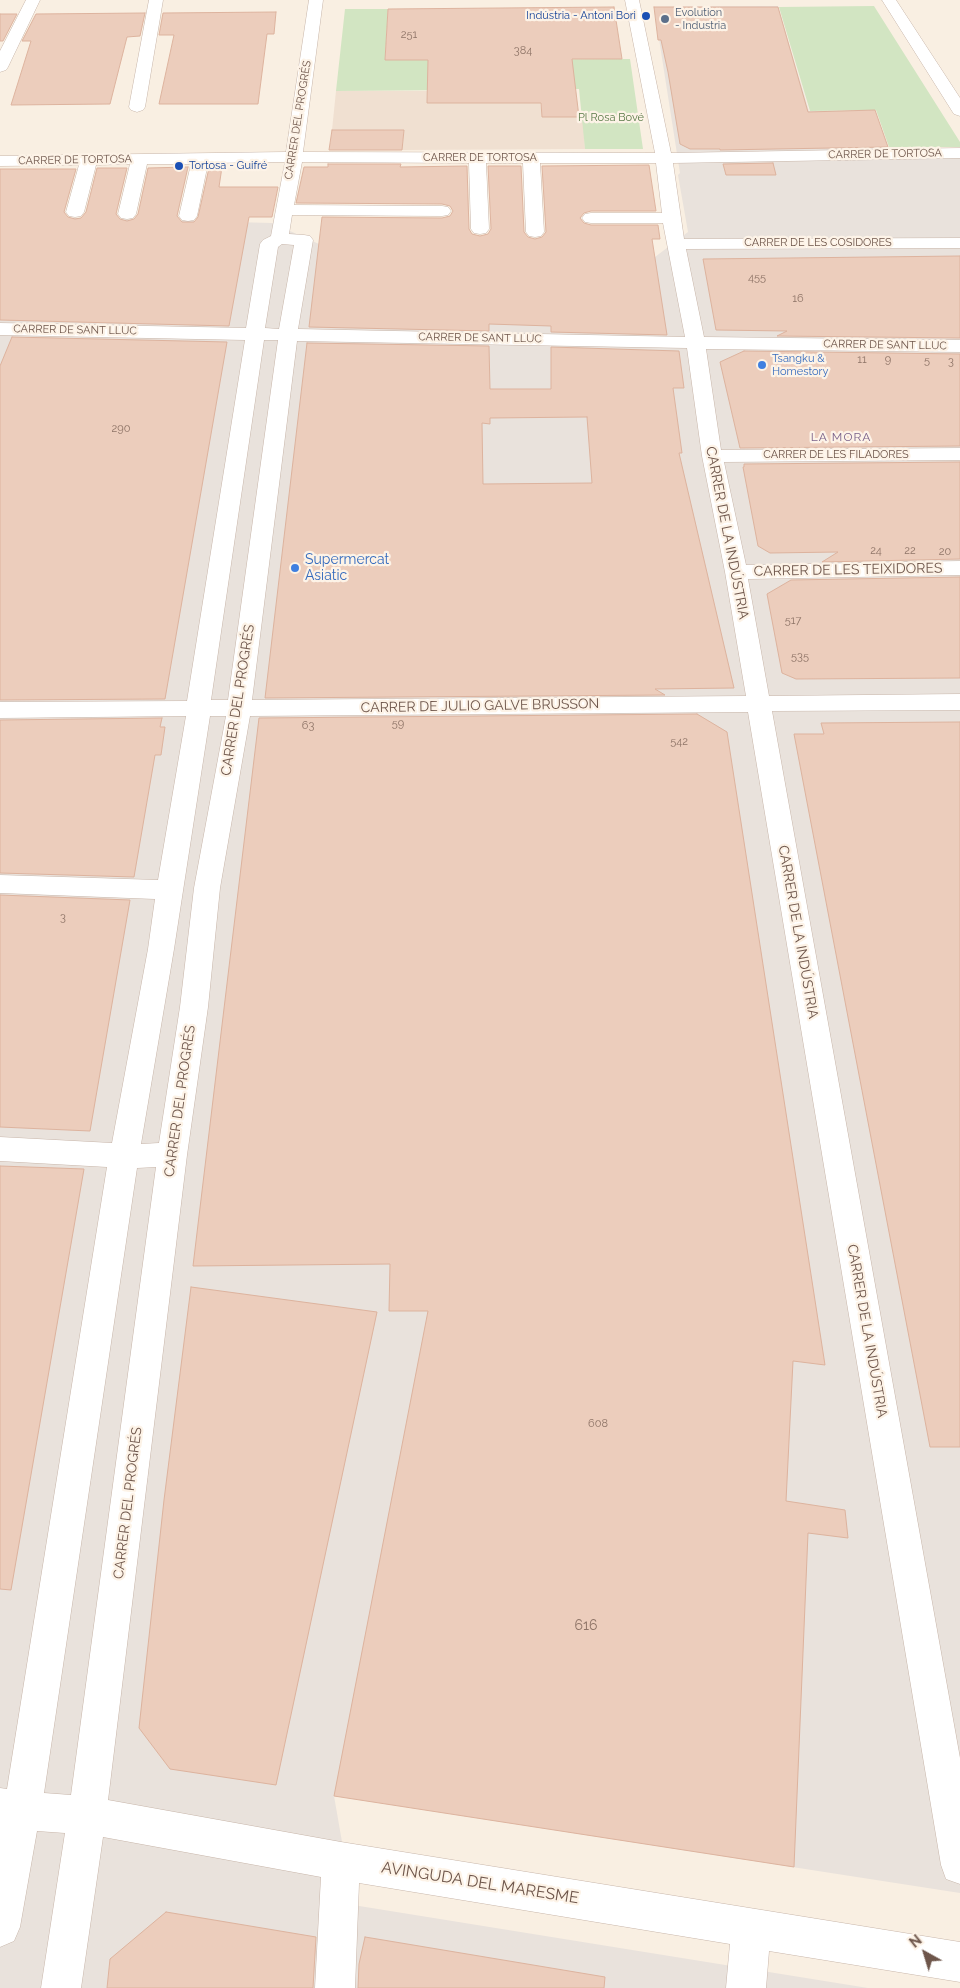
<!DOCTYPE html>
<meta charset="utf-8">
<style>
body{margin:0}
#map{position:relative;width:960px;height:1988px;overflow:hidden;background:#f9efe2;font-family:Raleway,sans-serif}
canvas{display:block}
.north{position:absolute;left:900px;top:1928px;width:50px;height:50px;-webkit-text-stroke:4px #fdf3e7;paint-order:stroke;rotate:321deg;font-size:14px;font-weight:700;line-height:20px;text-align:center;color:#6e564b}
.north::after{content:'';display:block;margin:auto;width:18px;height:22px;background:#6e564b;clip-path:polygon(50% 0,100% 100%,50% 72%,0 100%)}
</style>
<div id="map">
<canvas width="960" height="1988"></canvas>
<div class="north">N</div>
</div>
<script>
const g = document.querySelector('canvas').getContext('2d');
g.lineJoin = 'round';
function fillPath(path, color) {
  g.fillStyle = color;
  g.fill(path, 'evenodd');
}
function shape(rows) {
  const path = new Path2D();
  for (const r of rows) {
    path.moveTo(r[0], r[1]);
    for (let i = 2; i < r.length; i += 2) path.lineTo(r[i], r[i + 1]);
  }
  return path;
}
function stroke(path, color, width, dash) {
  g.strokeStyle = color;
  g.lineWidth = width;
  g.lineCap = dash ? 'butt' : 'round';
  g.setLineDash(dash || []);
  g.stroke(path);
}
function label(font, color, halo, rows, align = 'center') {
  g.font = font + ' Raleway,sans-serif';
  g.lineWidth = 4.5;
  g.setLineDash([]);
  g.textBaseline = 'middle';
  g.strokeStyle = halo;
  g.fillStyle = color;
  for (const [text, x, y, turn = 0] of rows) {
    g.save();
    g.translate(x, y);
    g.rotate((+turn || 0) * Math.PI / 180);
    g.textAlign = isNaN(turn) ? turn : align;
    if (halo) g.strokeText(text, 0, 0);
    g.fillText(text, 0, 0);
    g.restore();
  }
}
const residential = shape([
 [336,91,427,91,428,103,511,103,540,100,542,117,583,117,585,149,402,150,404,130,332,130]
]);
const industrial = shape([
 [778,6,809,111,875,110,891,155,960,154,960,1893,334,1796,353,1905,868,1988,0,1988,0,216,272,223,319,244,655,257,688,232,678,175,680,173,654,7]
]);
const green = shape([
 [874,6,960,142,960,147,889,147,876,110,810,111,779,7],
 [345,9,388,9,385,60,630,59,643,149,585,149,579,89,336,91]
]);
const building = shape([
 [614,7,622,59,572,59,579,117,542,117,541,103,427,103,428,60,385,60,388,9,614,7],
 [654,7,778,7,808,112,875,110,888,147,720,150,720,149,690,149,680,144,668,72,661,40,658,40,654,7],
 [276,12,274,34,267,34,258,104,159,104,174,35,159,35,163,13,276,12],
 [145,13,140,36,127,37,110,104,11,105,31,41,22,41,36,14,145,13],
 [0,14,17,14,3,41,0,41,0,14],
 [332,130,404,130,402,150,329,150,332,130],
 [773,163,776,175,726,175,723,164,773,163],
 [328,164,401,164,400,167,467,166,469,229,472,234,480,236,488,234,491,229,488,166,521,166,524,232,528,237,535,239,542,237,546,232,542,166,649,165,656,211,591,211,584,213,580,218,584,223,591,225,658,225,660,239,652,239,667,335,551,332,551,326,489,324,489,331,309,327,322,217,442,218,450,216,453,211,450,206,442,204,296,203,304,167,328,167,328,164],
 [188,167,177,216,182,222,194,222,198,217,209,168,222,167,219,187,278,187,272,217,249,217,229,326,0,320,0,169,76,169,64,212,68,217,75,219,81,218,86,212,97,168,127,168,116,214,120,219,127,221,134,219,138,214,148,168,188,167],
 [960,256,960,338,777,336,787,331,716,330,703,259,960,256],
 [12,337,227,342,165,699,0,700,0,366,12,337],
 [307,343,489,346,490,389,551,389,551,347,679,351,684,388,673,388,682,453,679,453,734,688,655,689,665,695,265,698,307,343],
 [587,417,592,483,483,484,482,423,490,424,490,418,587,417],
 [744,351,960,354,960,446,740,448,720,362,744,351],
 [960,462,960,559,822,562,838,552,770,553,758,546,743,467,744,467,744,464,960,462],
 [960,577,960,678,796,679,782,673,767,594,791,580,960,577],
 [697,714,727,732,825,1365,793,1361,786,1501,845,1510,848,1538,808,1533,794,1867,334,1796,428,1311,389,1311,390,1264,193,1266,259,718,697,714],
 [162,718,160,727,165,727,161,755,155,755,134,877,0,873,0,720,162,718],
 [960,722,960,1447,930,1447,794,734,824,734,821,723,960,722],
 [0,895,130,900,90,1131,0,1127,0,895],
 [0,1166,84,1169,11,1590,0,1589,0,1166],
 [191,1287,377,1312,276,1785,170,1769,139,1728,164,1500,191,1287],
 [166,1912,316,1937,313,1988,107,1988,110,1959,166,1912],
 [365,1937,605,1977,604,1988,358,1988,359,1964,365,1937]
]);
const minor = shape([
 [26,0,40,0,8,67,6,70,0,72,0,51,26,0],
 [149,0,163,0,145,107,143,110,137,112,131,110,129,107,149,0],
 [309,0,323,0,303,152,655,153,625,0,639,0,671,153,960,148,960,158,673,163,684,239,960,238,960,248,686,249,704,337,960,340,960,352,706,349,721,450,960,448,960,460,724,462,746,565,960,561,960,575,748,579,769,696,960,694,960,710,772,711,960,1758,960,1884,946,1879,941,1865,748,712,250,716,220,888,208,1007,187,1155,108,1800,341,1842,960,1942,960,1982,769,1951,766,1988,726,1988,730,1944,359,1883,355,1988,315,1988,321,1877,103,1837,81,1988,41,1988,65,1833,37,1831,20,1927,14,1941,0,1947,0,1788,7,1789,107,1167,0,1161,0,1137,112,1143,148,949,155,899,0,893,0,875,158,880,186,716,0,718,0,702,187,701,245,340,0,335,0,323,246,328,260,244,263,240,271,236,285,162,208,163,197,216,194,220,188,221,182,220,179,216,191,164,147,164,136,214,133,218,127,219,121,218,118,214,130,164,96,165,84,212,81,216,75,217,69,216,66,212,79,165,0,166,0,156,286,152,309,0],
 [302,162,469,163,471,229,474,233,480,234,486,233,489,229,486,163,523,163,526,232,529,236,535,237,541,236,544,232,540,163,656,163,662,213,591,213,585,214,582,218,585,222,591,223,663,223,685,337,298,329,313,240,310,236,304,235,289,234,292,215,442,216,448,215,451,211,448,207,442,206,294,205,302,162],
 [282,244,294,245,279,329,265,328,278,247,282,244],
 [264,340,278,340,228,700,211,700,264,340],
 [297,341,687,348,702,456,725,572,746,696,252,700,297,341],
 [210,716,226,716,194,888,180,1007,159,1143,141,1144,174,949,210,716],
 [156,1167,71,1795,44,1793,137,1168,156,1167],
 [882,0,896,0,960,98,960,116,954,114,952,111,882,0]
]);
const markers = [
 [646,16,5,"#1a4fb4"],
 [665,19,5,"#5c6f8a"],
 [179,166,5,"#1a4fb4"],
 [762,365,5,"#3f7fe0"],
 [295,568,5,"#3f7fe0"]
];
const farServicenames = [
 ["Evolution",675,13],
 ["- Industria",675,26]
];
const farTransitnames = [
 ["Indústria - Antoni Bori",636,16],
 ["Tortosa - Guifré",189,166,"left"]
];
const numberNames = [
 ["251",409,35],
 ["384",523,51],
 ["455",757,278],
 ["16",798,299],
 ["11",862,360],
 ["9",888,360],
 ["5",927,361],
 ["3",951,362],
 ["290",121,429],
 ["24",876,551],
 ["22",910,551],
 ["20",945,552],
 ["517",793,621],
 ["535",800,657],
 ["59",398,724],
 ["63",308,726],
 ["542",679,742],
 ["3",63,918],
 ["608",598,1424]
];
const farParknames = [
 ["Pl Rosa Bové",611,118]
];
const farStreetnames = [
 ["CARRER DEL PROGRÉS",298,120,-81],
 ["CARRER DE TORTOSA",885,154,-1],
 ["CARRER DE TORTOSA",480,158],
 ["CARRER DE TORTOSA",75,160,-1],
 ["CARRER DE LES COSIDORES",818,243],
 ["CARRER DE SANT LLUC",75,330,1],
 ["CARRER DE SANT LLUC",480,338,1],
 ["CARRER DE SANT LLUC",885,345,1],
 ["CARRER DE LES FILADORES",836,455]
];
const farShopnames = [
 ["Tsangku &",772,359],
 ["Homestory",772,372]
];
const farNeighbourhoodnames = [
 ["LA MORA",841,437]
];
const streetNames = [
 ["CARRER DE LA INDÚSTRIA",727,533,79],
 ["CARRER DE LES TEIXIDORES",848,570,-1],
 ["CARRER DEL PROGRÉS",238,700,-81],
 ["CARRER DE JULIO GALVE BRUSSON",480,706,-1],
 ["CARRER DE LA INDÚSTRIA",798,932,80],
 ["CARRER DEL PROGRÉS",180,1101,-82],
 ["CARRER DE LA INDÚSTRIA",867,1331,80],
 ["CARRER DEL PROGRÉS",128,1503,-83]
];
const shopNames = [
 ["Supermercat",305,560],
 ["Asiatic",305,576]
];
const nearNumbernames = [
 ["616",586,1626]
];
const nearStreetnames = [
 ["AVINGUDA DEL MARESME",480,1883,9]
];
fillPath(residential, '#f0e0d1');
fillPath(industrial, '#e9e2dc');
fillPath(green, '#d2e5c2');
fillPath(building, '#eccdbc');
stroke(building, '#ddb39e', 1);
stroke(minor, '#c8b6aa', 1);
fillPath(minor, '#fff');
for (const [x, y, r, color] of markers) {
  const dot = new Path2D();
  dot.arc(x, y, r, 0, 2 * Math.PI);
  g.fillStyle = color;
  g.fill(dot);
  stroke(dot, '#fdf3e7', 2);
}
label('11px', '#4e5e75', '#fdf3e7', farServicenames, 'left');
label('11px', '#164399', '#fdf3e7', farTransitnames, 'right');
label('11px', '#8e7467', null, numberNames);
label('11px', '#587947', '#fdf3e7', farParknames);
label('11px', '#6e564b', '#fdf3e7', farStreetnames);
label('11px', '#366cbe', '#fdf3e7', farShopnames, 'left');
g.letterSpacing = '1px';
label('12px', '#7b638b', '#fdf3e7', farNeighbourhoodnames);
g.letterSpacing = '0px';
label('14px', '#6e564b', '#fdf3e7', streetNames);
label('14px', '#366cbe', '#fdf3e7', shopNames, 'left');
label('14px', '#8e7467', null, nearNumbernames);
label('16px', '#6e564b', '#fdf3e7', nearStreetnames);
</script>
